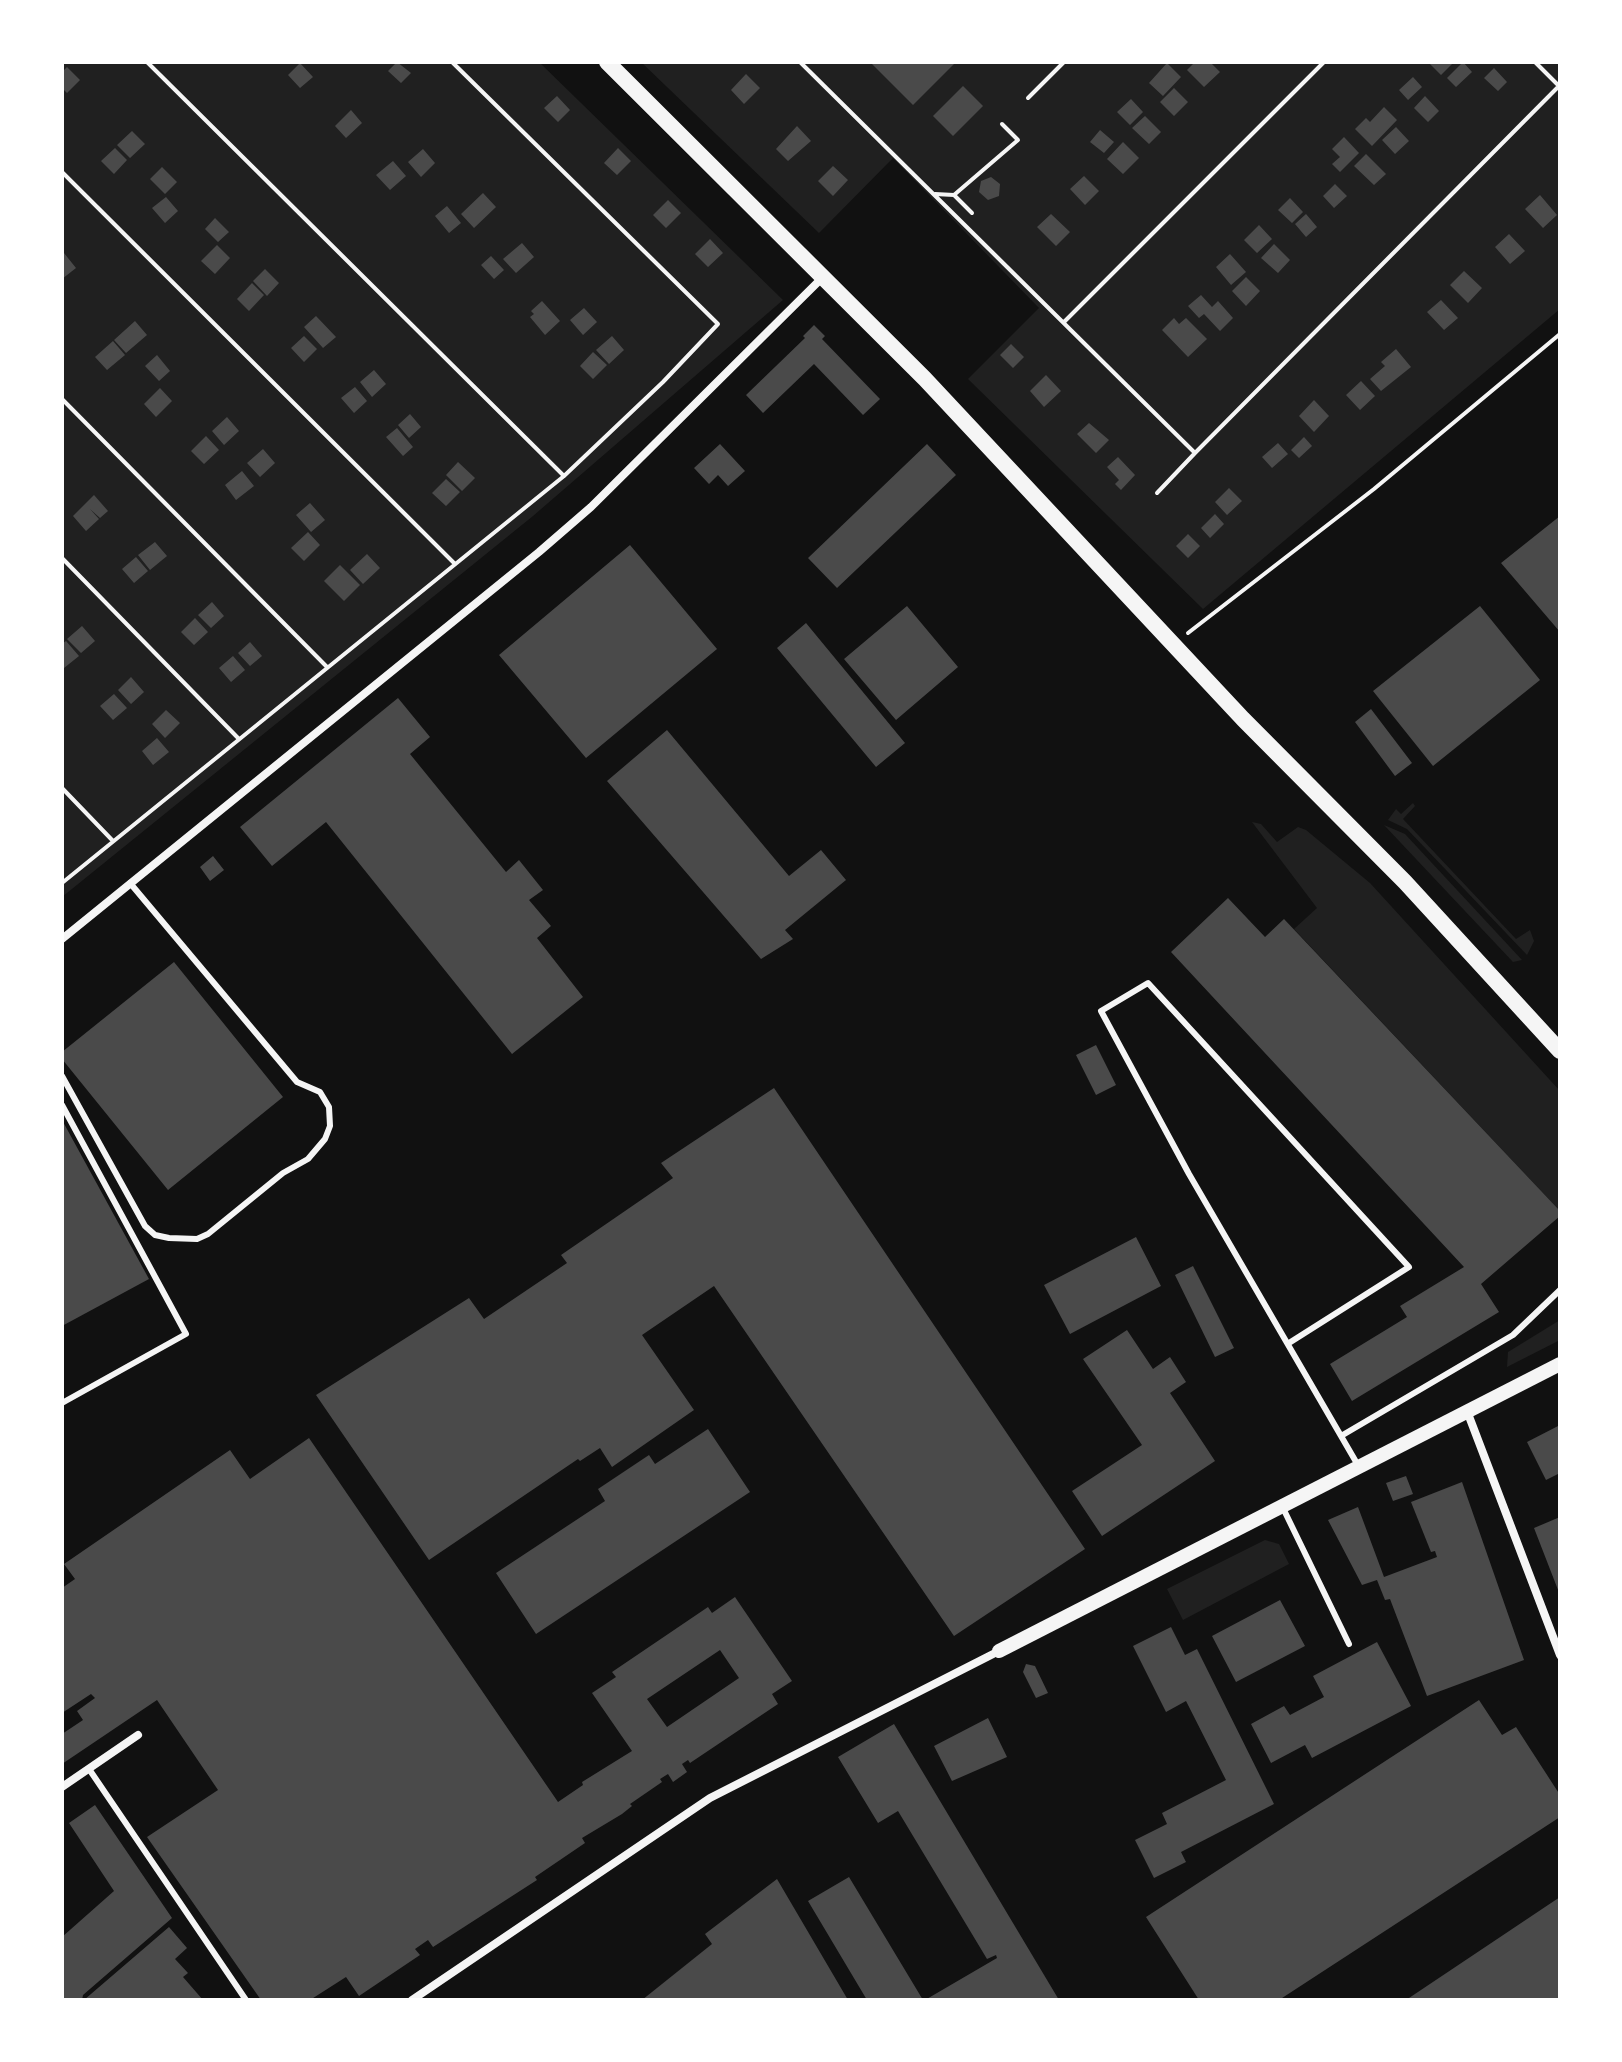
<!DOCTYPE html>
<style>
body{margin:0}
#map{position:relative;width:1622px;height:2062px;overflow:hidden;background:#111;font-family:Lato,sans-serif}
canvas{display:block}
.frame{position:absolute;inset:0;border:64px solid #fff;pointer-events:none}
</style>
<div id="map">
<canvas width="1622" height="2062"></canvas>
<div class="frame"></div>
</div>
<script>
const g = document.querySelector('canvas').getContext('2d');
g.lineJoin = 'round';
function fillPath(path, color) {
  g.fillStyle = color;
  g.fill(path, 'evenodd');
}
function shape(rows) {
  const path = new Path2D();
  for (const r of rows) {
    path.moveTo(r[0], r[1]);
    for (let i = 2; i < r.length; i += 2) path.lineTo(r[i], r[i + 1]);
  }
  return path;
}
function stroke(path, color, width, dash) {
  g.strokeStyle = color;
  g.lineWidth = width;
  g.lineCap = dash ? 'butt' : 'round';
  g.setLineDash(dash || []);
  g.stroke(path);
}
const green = shape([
 [62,62,539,62,783,300,533,516,62,897],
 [641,62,1560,62,1560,309,1203,609,968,379,1039,308,893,158,819,233],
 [1413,803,1415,806,1403,819,1516,939,1530,930,1534,941,1527,955,1407,829,1388,820,1396,809,1401,814],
 [1252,822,1261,824,1277,842,1298,827,1306,830,1370,883,1560,1091,1559,1210,1294,929,1317,908],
 [1384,825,1405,834,1522,960,1513,962],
 [1560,1320,1560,1340,1507,1367,1508,1352],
 [1265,1540,1279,1544,1289,1564,1183,1620,1167,1589]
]);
const building = shape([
 [397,62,411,73,401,83,388,71],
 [870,62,956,62,913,105],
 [1195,62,1210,62,1220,72,1204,87,1187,70],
 [1428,62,1454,62,1441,75],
 [1463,62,1472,72,1456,87,1447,78],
 [300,63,313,77,300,88,288,75],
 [1167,63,1181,77,1163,96,1149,83],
 [67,67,80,80,67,93,62,88,62,72],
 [1494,68,1507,82,1498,91,1484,78],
 [746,74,760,88,744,104,731,90],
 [1413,77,1422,87,1408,100,1399,90],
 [963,86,983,106,953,136,933,116],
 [1174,88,1188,102,1174,116,1160,102],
 [557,96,570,110,558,122,544,108],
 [1425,96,1439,111,1428,122,1414,108],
 [1131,99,1143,112,1130,125,1117,112],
 [1384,107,1397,120,1372,146,1355,129,1366,118,1370,122],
 [351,110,362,123,346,138,335,126],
 [1145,116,1161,132,1149,144,1132,128],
 [797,126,811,141,788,161,776,149],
 [1396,127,1409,141,1395,154,1382,140],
 [1100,130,1114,142,1104,153,1090,142],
 [132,131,145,144,130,158,117,145],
 [1344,137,1359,153,1340,172,1332,164,1340,157,1332,149],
 [1123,142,1139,158,1123,174,1107,159],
 [115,148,127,160,114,174,101,161],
 [618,148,631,161,617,175,604,163],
 [423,149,435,163,421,177,408,162],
 [1366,154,1386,174,1374,185,1354,166],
 [393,161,406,176,390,190,376,175],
 [833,166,848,180,833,196,818,181],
 [162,167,177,182,165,194,150,179],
 [1084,176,1099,191,1085,205,1070,189],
 [991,177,1000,184,999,196,988,200,979,192,981,181],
 [1335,184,1347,196,1334,208,1323,196],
 [483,193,496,207,474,228,461,214],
 [1540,195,1557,215,1543,228,1525,209],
 [166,197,178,211,165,223,152,208],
 [1290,198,1303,212,1292,223,1278,210],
 [668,200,681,213,666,228,653,215],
 [447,206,461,223,449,233,435,216],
 [1051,214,1070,232,1056,246,1037,227],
 [1306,214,1317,227,1306,237,1295,224],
 [215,218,229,232,218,242,205,229],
 [1259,225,1272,239,1257,253,1244,240],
 [1509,234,1525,251,1510,264,1495,247],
 [710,239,723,253,708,267,695,254],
 [522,243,534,257,516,273,503,259],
 [1274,244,1290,260,1278,273,1261,258],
 [217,245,230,258,215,274,201,261],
 [64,253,76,268,62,279,62,255],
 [1230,254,1246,272,1231,285,1216,267],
 [491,256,504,270,494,279,481,265],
 [265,269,279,283,267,296,253,281],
 [1464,271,1482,288,1468,303,1450,285],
 [1246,277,1260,291,1246,306,1232,291],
 [252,283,264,295,249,311,237,299],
 [1201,295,1212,307,1218,301,1233,318,1220,331,1204,314,1199,318,1188,306],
 [1441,300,1458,318,1444,330,1427,312],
 [542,301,560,321,545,335,530,317,534,314,531,311],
 [584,308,597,322,583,335,570,320],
 [316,316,336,337,323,348,304,327],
 [1174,318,1179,324,1186,318,1207,339,1188,357,1162,330],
 [135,321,147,335,126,353,114,340],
 [814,325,825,336,822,339,880,399,863,415,814,364,763,413,746,395,805,338,803,336],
 [304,336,317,349,304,362,291,348],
 [612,336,624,350,609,364,596,350],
 [113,341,125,355,107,370,95,357],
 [1011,344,1024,357,1013,368,1000,355],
 [1396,349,1411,367,1381,391,1370,379,1385,366,1381,362],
 [593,352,607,365,593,379,580,366],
 [157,355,170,371,159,381,145,366],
 [374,370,386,384,372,397,360,382],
 [1046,375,1061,391,1044,407,1030,391],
 [1361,381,1375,396,1360,410,1346,395],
 [355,387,367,401,354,413,341,398],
 [160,388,172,401,156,417,144,404],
 [1314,400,1329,416,1314,432,1299,416],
 [410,414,421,427,409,438,398,425],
 [227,417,239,431,224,445,212,431],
 [1089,423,1109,440,1096,453,1077,434],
 [397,428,413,447,403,456,386,437],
 [206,436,219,450,204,464,191,451],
 [1304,437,1312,446,1299,458,1291,450],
 [1278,443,1288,454,1272,468,1262,457],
 [720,444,745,471,728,486,718,475,709,484,694,468],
 [927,444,956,475,837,588,808,558],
 [263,449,275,463,260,477,247,463],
 [1118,457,1135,475,1121,490,1115,484,1119,480,1107,467],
 [458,462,475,478,462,491,446,475],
 [242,471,254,486,236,500,225,485],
 [446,479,460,492,446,506,432,493],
 [1229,488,1242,501,1227,515,1215,502],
 [94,495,108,511,100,518,90,509,99,519,86,531,73,516],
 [310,503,325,520,311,532,296,515],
 [1215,514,1224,524,1210,538,1201,528],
 [1560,516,1560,632,1501,563],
 [308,532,320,545,304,561,291,548],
 [1188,534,1200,546,1188,558,1176,546],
 [155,542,167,556,150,570,138,555],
 [630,545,717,649,586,758,499,655],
 [367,554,380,568,363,584,350,570],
 [136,557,148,571,134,583,122,569],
 [340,565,360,585,344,601,324,581],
 [212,602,224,616,211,628,198,615],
 [907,606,958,667,896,720,844,659],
 [1480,606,1540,680,1433,766,1373,691],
 [195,618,208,632,194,645,181,632],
 [806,623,905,743,876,767,777,648],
 [82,626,95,641,81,653,67,639],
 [66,641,79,656,64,668,62,644],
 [250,642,262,656,250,666,238,653],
 [233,656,245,670,231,682,219,668],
 [131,677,144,692,131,704,118,690],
 [114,694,127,708,113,720,100,706],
 [398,698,430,737,410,754,506,872,519,860,543,890,529,900,551,926,537,938,583,997,512,1054,326,822,272,866,240,827],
 [1371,709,1412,763,1395,776,1355,722],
 [166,710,180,723,165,738,152,724],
 [667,730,789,876,821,850,846,880,785,930,793,939,761,959,607,781],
 [157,738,169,752,153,765,142,751],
 [213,856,224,870,210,881,200,867],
 [1228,898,1265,937,1284,919,1560,1211,1560,1216,1481,1284,1499,1312,1352,1401,1330,1364,1407,1317,1400,1306,1464,1267,1171,952],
 [174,962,283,1097,168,1190,62,1059,62,1052],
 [1096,1045,1116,1085,1096,1095,1076,1055],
 [774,1088,1085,1549,954,1636,714,1286,642,1335,694,1410,612,1467,600,1448,580,1461,578,1459,429,1560,316,1395,469,1298,484,1319,567,1263,561,1255,673,1178,661,1163],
 [62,1120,149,1279,62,1326],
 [1136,1237,1161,1286,1070,1334,1044,1285],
 [1193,1266,1234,1348,1215,1357,1175,1275],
 [1127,1330,1153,1369,1170,1357,1186,1382,1170,1393,1215,1461,1102,1536,1072,1491,1142,1445,1083,1359],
 [1560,1425,1560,1473,1546,1480,1527,1442],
 [708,1429,750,1492,536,1634,496,1573,605,1501,598,1489,649,1455,655,1464],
 [309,1438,558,1802,583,1785,582,1782,632,1751,592,1693,616,1677,612,1672,708,1607,712,1613,735,1597,792,1681,772,1694,778,1704,690,1763,688,1760,682,1764,687,1772,673,1782,668,1774,660,1779,662,1782,630,1804,632,1806,622,1814,582,1838,585,1843,535,1877,537,1880,433,1947,428,1940,415,1949,420,1955,359,1996,346,1977,310,2000,261,2000,147,1837,218,1790,157,1700,62,1764,62,1734,83,1720,77,1711,95,1698,91,1694,62,1713,62,1588,75,1579,64,1564,230,1450,250,1479],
 [720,1650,739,1678,667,1727,647,1699],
 [1406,1476,1413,1494,1393,1501,1386,1483],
 [1462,1482,1524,1660,1427,1696,1390,1599,1385,1600,1377,1580,1362,1585,1328,1520,1358,1507,1384,1577,1437,1557,1435,1551,1431,1552,1411,1502],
 [1560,1517,1560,1595,1534,1528],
 [1280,1600,1305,1646,1236,1682,1212,1636],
 [1171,1627,1185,1655,1197,1649,1274,1804,1181,1852,1186,1862,1154,1878,1135,1840,1167,1824,1162,1813,1226,1780,1186,1701,1166,1712,1133,1646],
 [1377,1642,1411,1706,1312,1758,1305,1745,1271,1763,1251,1724,1284,1706,1290,1715,1324,1697,1313,1676],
 [1026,1664,1035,1666,1048,1693,1036,1698,1023,1672],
 [1479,1700,1502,1735,1516,1727,1560,1795,1560,1817,1279,2000,1199,2000,1146,1917],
 [988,1718,1007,1757,952,1781,934,1746],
 [894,1724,1059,2000,925,2000,997,1958,996,1955,987,1959,898,1811,878,1823,838,1757],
 [95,1805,172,1918,83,1995,82,2000,62,2000,62,1937,114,1891,69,1823],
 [849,1877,923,2000,867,2000,808,1901],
 [777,1879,848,2000,642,2000,712,1944,705,1934],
 [1560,1897,1560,2000,1406,2000],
 [169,1927,187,1948,175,1959,188,1973,183,1977,203,2000,84,2000]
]);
const path = shape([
 [147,62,564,476],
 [800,62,1195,453,1560,85],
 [1535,62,1559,86],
 [1028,98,1064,62],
 [62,172,454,563],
 [935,194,954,195],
 [972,213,954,195,1018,140,1002,124],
 [1064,322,1324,62],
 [62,399,327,667],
 [1157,493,1195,453],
 [62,558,238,738],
 [1188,633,1374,489,1560,334],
 [62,788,113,841],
 [62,883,564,476,663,382,718,324,452,62]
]);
const service = shape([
 [62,1076,145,1226,155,1235,169,1238,197,1239,208,1234,283,1173,308,1159,325,1139,330,1126,329,1107,320,1092,297,1082,130,883],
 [62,1105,186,1334,62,1403],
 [1289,1343,1409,1267,1148,983,1101,1011,1189,1174,1359,1467],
 [1341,1436,1513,1335,1560,1290],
 [1282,1506,1349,1644],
 [89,1769,246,2000]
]);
const minor = shape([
 [62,939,539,552,591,507,823,277],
 [1467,1411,1560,1655],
 [62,1787,138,1735],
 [412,2000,710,1798,999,1651]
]);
const tertiary = shape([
 [999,1651,1560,1364]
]);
const secondary = shape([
 [607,62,925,379,1243,719,1405,882,1560,1051]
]);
fillPath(green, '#202020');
fillPath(building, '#4a4a4a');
stroke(path, '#f5f5f5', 4);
stroke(service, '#f5f5f5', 6);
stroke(minor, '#f5f5f5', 8);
stroke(tertiary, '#f5f5f5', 14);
stroke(secondary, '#f5f5f5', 16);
</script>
